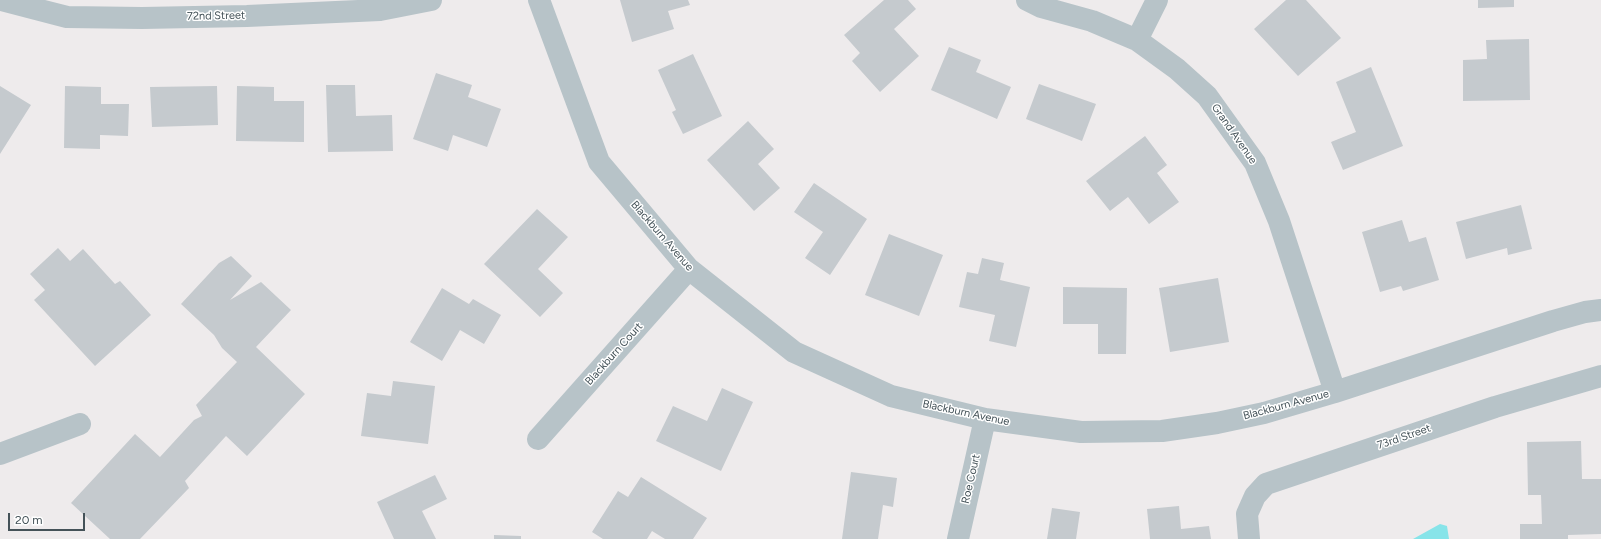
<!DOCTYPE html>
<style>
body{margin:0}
#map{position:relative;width:1601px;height:539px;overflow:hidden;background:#eeebec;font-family:Figtree,sans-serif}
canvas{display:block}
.scale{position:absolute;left:8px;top:513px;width:77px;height:18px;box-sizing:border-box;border:2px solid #445258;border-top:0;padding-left:5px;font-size:12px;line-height:14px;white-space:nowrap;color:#445258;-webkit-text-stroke:3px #fff;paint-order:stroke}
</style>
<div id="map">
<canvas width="1601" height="539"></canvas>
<div class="scale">20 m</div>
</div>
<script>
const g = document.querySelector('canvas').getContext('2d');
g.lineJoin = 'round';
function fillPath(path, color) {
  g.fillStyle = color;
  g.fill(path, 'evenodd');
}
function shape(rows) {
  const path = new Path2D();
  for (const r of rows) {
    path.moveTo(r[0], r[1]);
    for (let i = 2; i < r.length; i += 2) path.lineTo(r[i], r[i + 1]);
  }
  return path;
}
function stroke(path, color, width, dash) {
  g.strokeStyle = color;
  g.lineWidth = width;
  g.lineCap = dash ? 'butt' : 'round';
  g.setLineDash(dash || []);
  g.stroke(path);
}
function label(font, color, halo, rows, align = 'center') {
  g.font = font + ' Figtree,sans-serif';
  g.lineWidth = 3;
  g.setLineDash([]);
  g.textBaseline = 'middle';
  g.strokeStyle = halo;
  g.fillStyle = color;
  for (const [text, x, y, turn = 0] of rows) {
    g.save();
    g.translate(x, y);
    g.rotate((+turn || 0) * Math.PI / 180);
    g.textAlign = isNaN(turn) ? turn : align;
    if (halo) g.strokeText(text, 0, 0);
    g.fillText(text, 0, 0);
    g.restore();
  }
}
const water = shape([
 [1440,524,1447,526,1449,539,1413,539]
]);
const building = shape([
 [620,0,688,0,690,5,668,11,674,29,632,42],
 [884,0,908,0,916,9,894,29,919,56,880,92,852,61,860,53,844,35],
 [1286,0,1306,0,1341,38,1298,76,1254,29],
 [1478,0,1514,0,1514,7,1478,8],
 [1529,39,1530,100,1463,101,1463,60,1487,59,1486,40],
 [949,47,981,60,976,72,1011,87,997,119,931,90],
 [693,54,722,116,683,134,672,112,676,110,658,70],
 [1371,67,1403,146,1343,170,1331,142,1356,132,1336,82],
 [436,73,472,85,468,97,501,109,487,147,453,135,448,151,413,139],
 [1039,84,1096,104,1082,141,1026,119],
 [326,85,355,85,356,116,392,115,393,151,328,152],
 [0,86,31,105,0,154],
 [65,86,101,87,101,104,129,104,128,136,100,135,100,149,64,148],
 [217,86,218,125,152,127,150,87],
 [237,86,274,87,274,101,304,101,304,142,236,141],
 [748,121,774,149,758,164,780,188,754,211,707,160],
 [1145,136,1167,165,1157,173,1179,202,1149,224,1128,197,1110,211,1086,181],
 [814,183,867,219,830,275,805,258,823,232,794,212],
 [1521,205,1532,249,1508,255,1507,248,1466,259,1456,222],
 [537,209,568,237,538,269,563,293,540,317,484,264],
 [1402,220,1409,242,1426,237,1439,280,1403,291,1401,286,1380,292,1362,232],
 [889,234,943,255,919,316,865,295],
 [58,248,70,261,83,249,115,284,120,281,151,315,95,366,34,300,45,290,30,274],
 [231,256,252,276,230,300,261,282,291,310,256,347,305,394,247,456,226,436,185,481,189,488,140,539,110,539,71,503,135,434,160,457,194,420,202,416,196,405,237,362,222,348,214,335,181,304,219,263],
 [982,258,1004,263,1000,280,1030,287,1016,347,989,341,995,315,959,307,967,272,978,274],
 [1218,278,1229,342,1170,352,1159,288],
 [1063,287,1127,288,1126,354,1098,354,1098,324,1063,324],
 [442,288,469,304,473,299,501,315,484,344,460,330,442,361,410,342],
 [393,381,435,386,428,444,361,436,367,393,391,396],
 [722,388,753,402,721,471,656,441,673,406,707,421],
 [1581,441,1582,479,1601,479,1601,534,1568,535,1568,539,1520,539,1520,524,1542,524,1541,495,1528,495,1527,442],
 [851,472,897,478,893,507,883,505,878,539,842,539],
 [435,475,447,499,422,511,436,539,394,539,377,502],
 [641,477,707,518,693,539,665,539,652,531,647,539,603,539,592,532,618,491,628,497],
 [1179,506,1181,529,1209,526,1211,539,1150,539,1147,509],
 [1052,508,1080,512,1076,539,1047,539],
 [494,535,521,536,521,539,494,539]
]);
const street = shape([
 [1,0,67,17,142,18,247,16,380,10,431,0],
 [539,0,599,162,689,269,794,352,891,396,985,419,1081,432,1162,431,1217,423,1264,413,1335,392,1553,321,1585,312,1601,310],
 [1027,0,1041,7,1092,21,1137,40,1177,69,1207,96,1255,163,1279,221,1335,392],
 [1137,40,1157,0],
 [538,439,689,269],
 [0,454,80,424],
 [958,539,985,419],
 [1249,539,1247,514,1255,496,1266,484,1495,407,1601,376]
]);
const streetNames = [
 ["72nd Street",216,16,-1],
 ["Grand Avenue",1234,134,55],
 ["Blackburn Avenue",662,236,49],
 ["Blackburn Court",614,354,-48],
 ["Blackburn Avenue",1286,405,-15],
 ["Blackburn Avenue",966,413,12],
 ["73rd Street",1404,437,-19],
 ["Roe Court",971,479,-77]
];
fillPath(water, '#87e4e9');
fillPath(building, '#c5cace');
stroke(street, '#b7c3c8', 22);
label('11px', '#445258', '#fff', streetNames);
</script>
